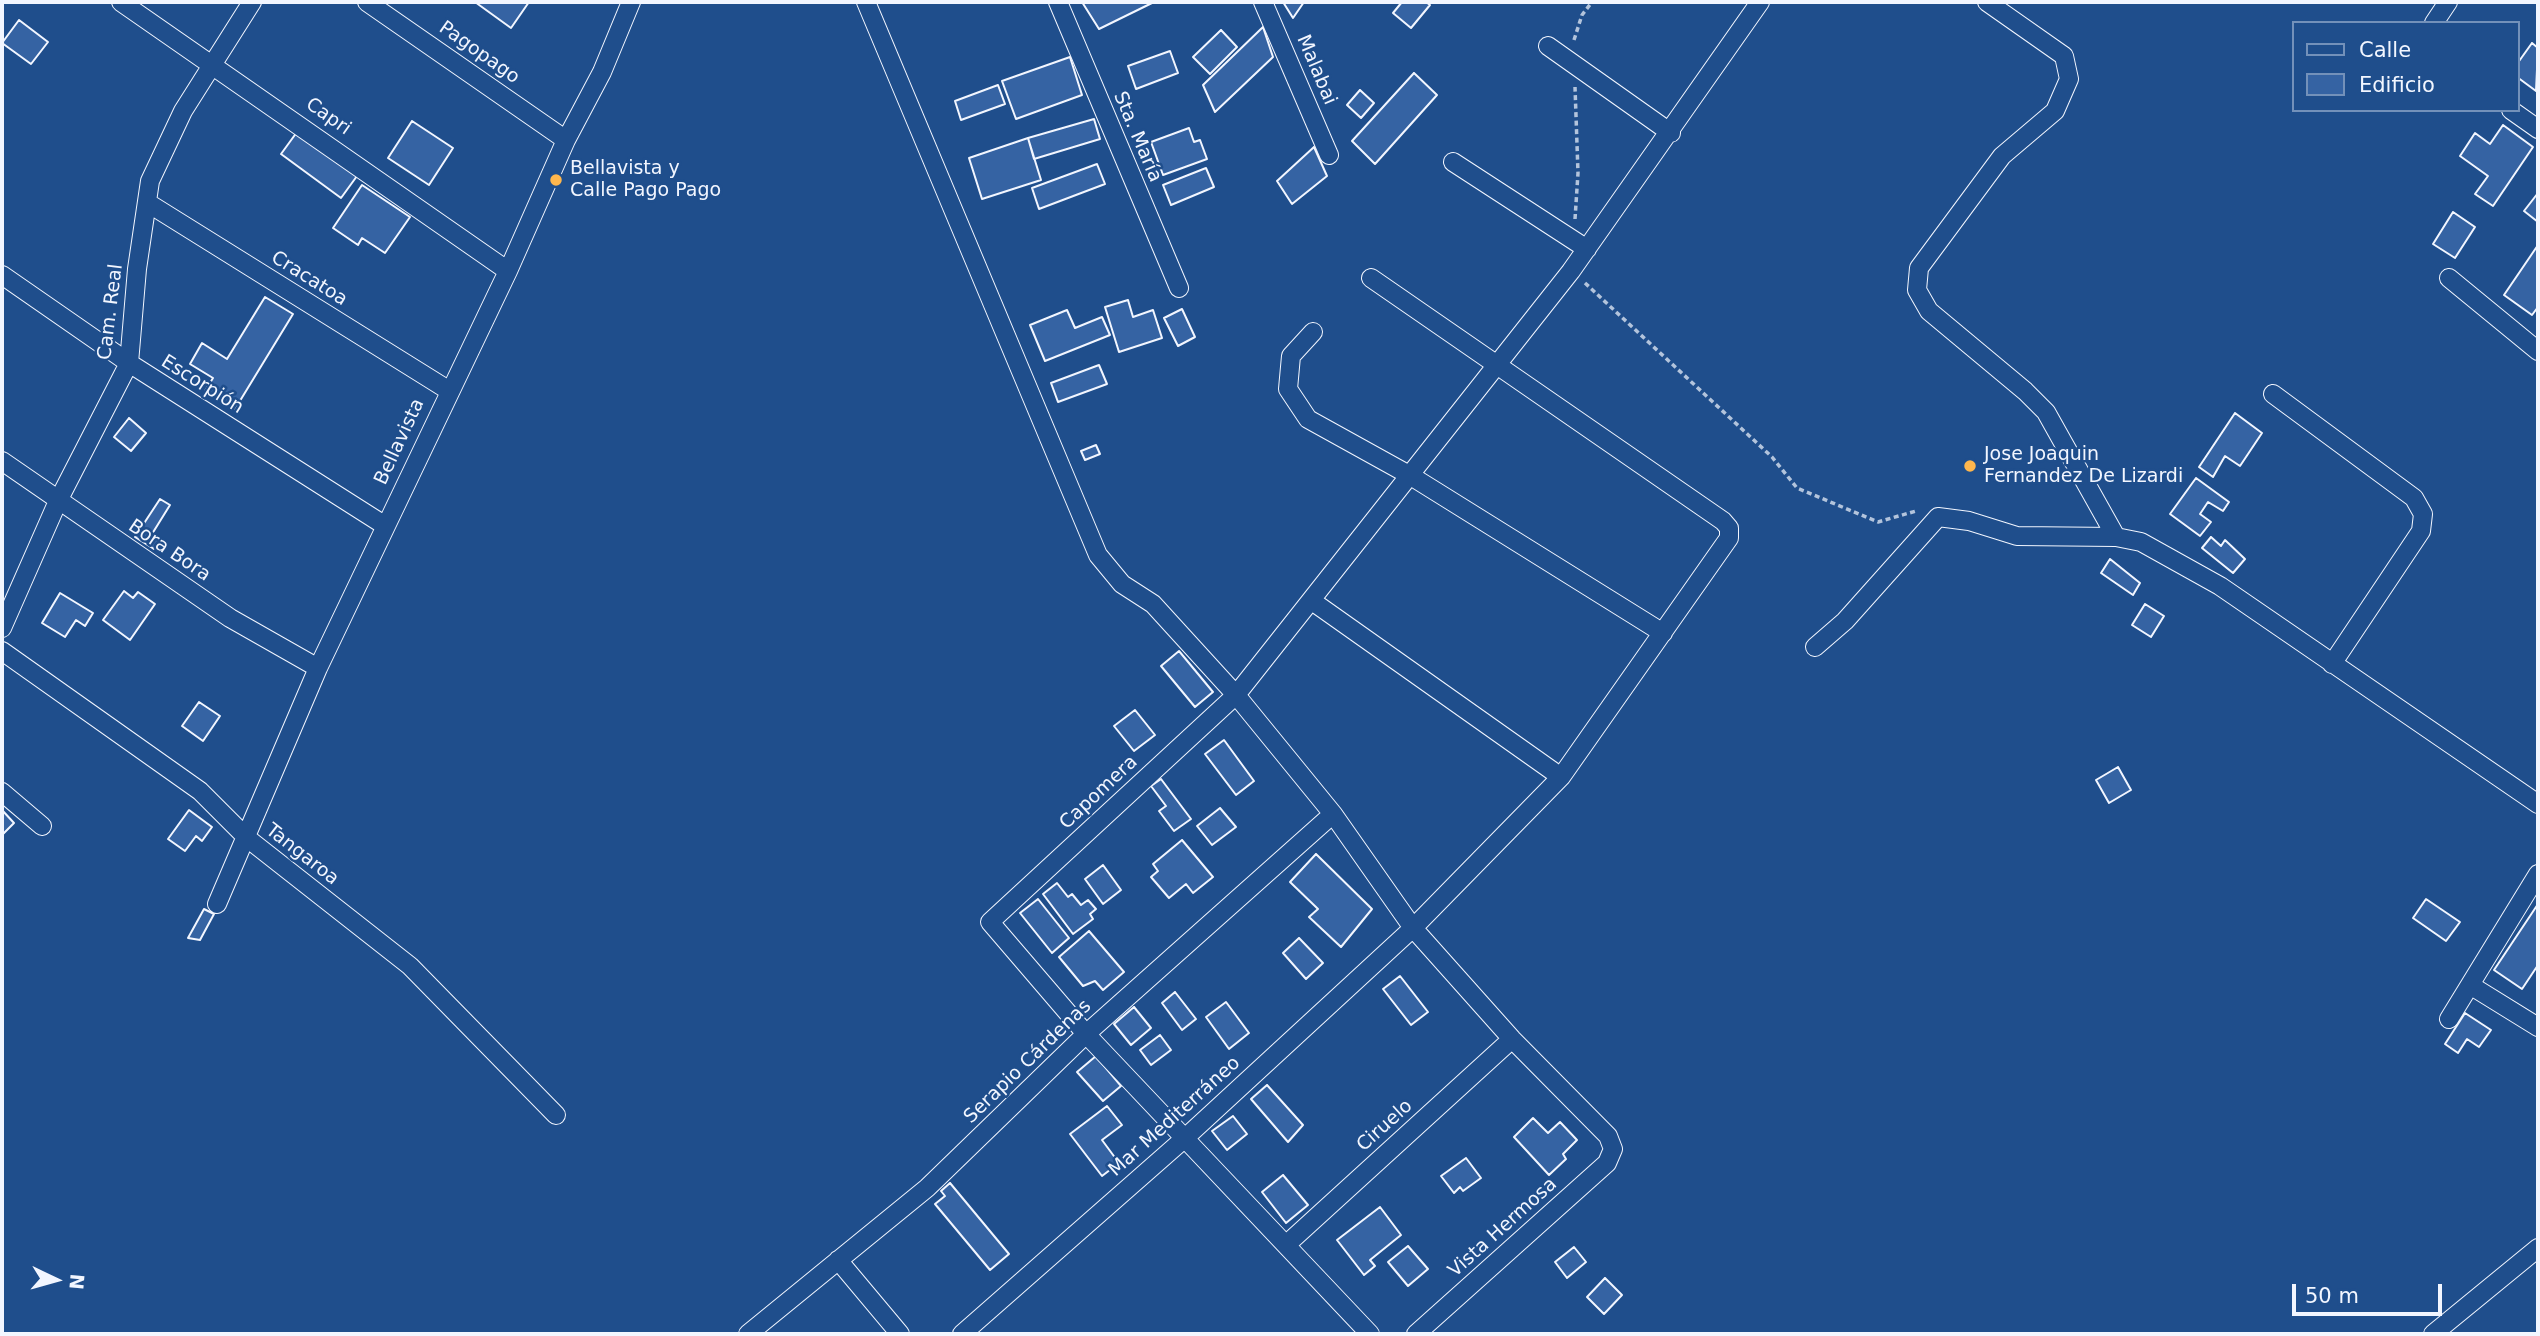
<!DOCTYPE html>
<meta charset="utf-8">
<style>
body{margin:0}
#map{position:relative;width:2540px;height:1336px;overflow:hidden;background:#1f4e8c;font-family:"DejaVu Sans",sans-serif}
canvas{display:block}
.frame{position:absolute;inset:0;border:4px solid #f2f6ff;pointer-events:none}
.legend{position:absolute;left:2292px;top:21px;width:228px;height:91px;box-sizing:border-box;background:#1f4e8c;border:2px solid #7391ba;margin:0;padding:9px 12px;list-style:none;font-size:21px;color:#f2f6ff}
.legend li{display:flex;align-items:center;gap:14px;height:35px}
.legend b{width:35px;border:2px solid #7391ba}
.north{position:absolute;left:21px;top:1245px;width:70px;height:70px;-webkit-text-stroke:5px #1f4e8c;paint-order:stroke;rotate:95deg;font-size:19px;font-weight:700;line-height:28px;text-align:center;color:#f2f6ff}
.north::after{content:'';display:block;margin:auto;width:24px;height:32px;background:#f2f6ff;clip-path:polygon(50% 0,100% 100%,50% 72%,0 100%)}
.scale{position:absolute;left:2292px;top:1284px;width:150px;height:32px;box-sizing:border-box;border:4px solid #f2f6ff;border-top:0;padding-left:9px;font-size:21px;line-height:24px;white-space:nowrap;color:#f2f6ff;-webkit-text-stroke:5px #1f4e8c;paint-order:stroke}
</style>
<div id="map">
<canvas width="2540" height="1336"></canvas>
<div class="frame"></div>
<ul class="legend">
<li><b style="height:9px;background:#1f4e8c"></b>Calle</li>
<li><b style="height:19px;background:#3563a3"></b>Edificio</li>
</ul>
<div class="north">N</div>
<div class="scale">50 m</div>
</div>
<script>
const g = document.querySelector('canvas').getContext('2d');
g.lineJoin = 'round';
function fillPath(path, color) {
  g.fillStyle = color;
  g.fill(path, 'evenodd');
}
function shape(rows) {
  const path = new Path2D();
  for (const r of rows) {
    path.moveTo(r[0], r[1]);
    for (let i = 2; i < r.length; i += 2) path.lineTo(r[i], r[i + 1]);
  }
  return path;
}
function stroke(path, color, width, dash) {
  g.strokeStyle = color;
  g.lineWidth = width;
  g.lineCap = dash ? 'butt' : 'round';
  g.setLineDash(dash || []);
  g.stroke(path);
}
function label(font, color, halo, rows, align = 'center') {
  g.font = font + ' "DejaVu Sans",sans-serif';
  g.lineWidth = 5;
  g.setLineDash([]);
  g.textBaseline = 'middle';
  g.strokeStyle = halo;
  g.fillStyle = color;
  for (const [text, x, y, turn = 0] of rows) {
    g.save();
    g.translate(x, y);
    g.rotate((+turn || 0) * Math.PI / 180);
    g.textAlign = isNaN(turn) ? turn : align;
    if (halo) g.strokeText(text, 0, 0);
    g.fillText(text, 0, 0);
    g.restore();
  }
}
const building = shape([
 [475,2,529,2,511,28,475,2],
 [1082,2,1154,2,1099,29,1082,2],
 [1283,2,1304,2,1293,18,1283,2],
 [1402,2,1426,2,1430,5,1411,28,1393,13,1402,2],
 [19,20,48,42,31,64,2,43,19,20],
 [1263,27,1273,57,1215,112,1203,85,1263,27],
 [1221,30,1237,47,1210,74,1193,57,1221,30],
 [2532,43,2538,48,2536,91,2517,77,2517,64,2532,43],
 [1170,51,1178,73,1136,89,1128,66,1170,51],
 [1070,57,1082,95,1016,119,1002,81,1070,57],
 [1414,73,1437,95,1375,164,1352,141,1414,73],
 [998,85,1005,104,961,120,955,101,998,85],
 [1360,90,1374,103,1361,118,1347,105,1360,90],
 [1094,119,1100,139,1034,159,1028,138,1094,119],
 [412,121,453,148,429,185,388,158,412,121],
 [2503,125,2533,147,2493,206,2475,194,2488,176,2460,156,2475,133,2490,144,2503,125],
 [1189,128,1194,142,1200,140,1207,159,1163,175,1151,142,1189,128],
 [297,132,357,176,341,198,281,154,297,132],
 [1028,138,1041,180,982,199,969,158,1028,138],
 [1314,147,1327,176,1292,204,1277,181,1314,147],
 [1097,164,1105,184,1039,209,1032,188,1097,164],
 [1206,168,1214,187,1171,205,1163,185,1206,168],
 [362,185,410,217,385,253,362,238,358,245,333,228,362,185],
 [2538,193,2538,222,2524,211,2538,193],
 [2453,212,2475,227,2455,258,2433,244,2453,212],
 [2538,245,2538,307,2532,315,2504,295,2538,245],
 [265,297,293,314,235,409,205,391,213,378,190,364,202,343,227,359,265,297],
 [1128,300,1133,317,1153,310,1162,338,1119,352,1105,307,1128,300],
 [1182,309,1195,337,1178,346,1164,318,1182,309],
 [1067,310,1075,328,1102,317,1110,335,1045,361,1030,325,1067,310],
 [1099,365,1107,384,1058,402,1051,383,1099,365],
 [2235,413,2262,433,2240,466,2225,456,2213,477,2199,467,2235,413],
 [129,418,146,433,131,451,114,437,129,418],
 [1096,445,1100,454,1085,460,1081,451,1096,445],
 [2196,478,2229,502,2223,511,2208,502,2200,514,2211,522,2200,536,2170,514,2196,478],
 [160,499,170,505,152,534,161,539,154,549,135,537,160,499],
 [2211,537,2221,546,2225,540,2245,559,2233,573,2202,548,2211,537],
 [2110,559,2140,583,2133,595,2101,573,2110,559],
 [124,591,133,598,138,592,155,604,130,640,103,620,124,591],
 [60,593,93,613,85,626,76,620,65,637,42,623,60,593],
 [2145,604,2164,616,2151,637,2132,625,2145,604],
 [1179,651,1213,692,1195,707,1161,666,1179,651],
 [199,702,220,716,203,741,182,726,199,702],
 [1135,710,1155,735,1134,751,1114,726,1135,710],
 [1224,740,1254,781,1236,795,1205,754,1224,740],
 [2118,767,2131,790,2109,803,2096,780,2118,767],
 [1161,779,1191,819,1174,831,1159,811,1166,806,1151,786,1161,779],
 [1220,808,1236,827,1212,845,1197,826,1220,808],
 [2,810,14,823,2,835,2,810],
 [189,810,212,827,202,841,196,836,185,851,168,839,189,810],
 [1182,840,1213,877,1193,893,1186,884,1169,898,1151,877,1158,871,1153,864,1182,840],
 [1316,854,1372,909,1341,947,1309,917,1318,909,1290,882,1316,854],
 [1103,865,1121,890,1103,904,1085,879,1103,865],
 [1057,883,1068,897,1072,894,1081,905,1088,900,1096,909,1090,914,1093,919,1073,934,1043,894,1057,883],
 [1038,899,1069,938,1052,953,1020,913,1038,899],
 [2426,899,2460,922,2446,941,2413,918,2426,899],
 [2538,904,2538,965,2522,989,2494,970,2538,904],
 [204,909,214,914,200,940,188,938,204,909],
 [1089,931,1124,972,1103,990,1095,981,1083,986,1059,957,1089,931],
 [1299,938,1323,963,1306,979,1283,953,1299,938],
 [1400,976,1428,1012,1411,1025,1383,989,1400,976],
 [1175,992,1196,1019,1182,1030,1162,1003,1175,992],
 [1226,1002,1249,1033,1229,1049,1206,1017,1226,1002],
 [1134,1007,1151,1028,1131,1045,1114,1024,1134,1007],
 [2465,1013,2491,1030,2479,1047,2467,1039,2458,1053,2445,1044,2465,1013],
 [1160,1035,1171,1050,1151,1065,1140,1050,1160,1035],
 [1096,1056,1121,1086,1103,1101,1077,1072,1096,1056],
 [1267,1085,1303,1125,1288,1142,1251,1099,1267,1085],
 [1107,1106,1122,1125,1102,1140,1119,1163,1102,1176,1070,1134,1107,1106],
 [1233,1116,1247,1134,1227,1150,1212,1131,1233,1116],
 [1533,1118,1548,1133,1560,1122,1577,1140,1563,1154,1566,1159,1549,1175,1514,1137,1533,1118],
 [1466,1158,1481,1178,1463,1191,1460,1187,1454,1193,1441,1176,1466,1158],
 [1283,1175,1308,1205,1286,1223,1262,1192,1283,1175],
 [950,1183,1009,1254,990,1270,935,1204,945,1196,941,1191,950,1183],
 [1380,1207,1401,1235,1370,1260,1375,1266,1364,1275,1337,1240,1380,1207],
 [1408,1246,1428,1269,1408,1286,1388,1262,1408,1246],
 [1574,1247,1586,1262,1567,1278,1555,1262,1574,1247],
 [1605,1278,1622,1295,1604,1314,1587,1297,1605,1278]
]);
const path = shape([
 [1574,40,1582,15,1592,2],
 [1575,219,1578,173,1575,87],
 [1585,283,1772,457,1797,488,1878,522,1916,511]
]);
const minor = shape([
 [121,2,508,271],
 [367,2,566,140],
 [866,2,1098,555,1122,584,1153,604,1236,695,1333,814,1413,928,1512,1039,1608,1136,1613,1149,1607,1163,1416,1334],
 [1058,2,1179,288],
 [1263,2,1329,155],
 [1987,2,2064,56,2069,79,2055,111,2002,156,1919,268,1917,290,1929,311,2025,391,2046,412,2116,537],
 [2434,23,2448,2],
 [1548,46,1671,133],
 [2511,110,2538,129],
 [1453,162,1587,249],
 [148,203,448,390],
 [2,275,129,363,384,525],
 [2449,278,2538,351],
 [1313,332,1291,356,1288,389,1308,419,1411,476,1663,633],
 [2273,394,2414,498,2423,514,2421,531,2332,664],
 [2,461,230,618,318,668],
 [1312,601,1561,777],
 [2,628,58,501,129,363,137,269,150,181,183,111,252,2],
 [1815,647,1845,621,1938,517,1969,521,2017,536,2116,537,2141,542,2220,586,2538,804],
 [2,651,200,791,247,838,410,966,556,1115],
 [2,792,42,826],
 [217,904,318,668,508,271,566,140,602,72,631,2],
 [2470,985,2538,1027],
 [2449,1019,2538,874],
 [1287,1244,1512,1039],
 [838,1260,900,1334],
 [748,1334,927,1188,1086,1034,1333,814],
 [962,1334,1185,1138,1413,928,1561,777,1729,538,1729,528,1723,521,1371,278],
 [1370,1334,1086,1034,990,922,1236,695,1571,271,1760,2],
 [2433,1334,2538,1248]
]);
const markers = [
 [556,180,7,"#ffb74d"],
 [1970,466,7,"#ffb74d"]
];
const streetNames = [
 ["Pagopago",479,53,35],
 ["Malabai",1316,70,67],
 ["Capri",328,117,35],
 ["Sta. María",1137,137,67],
 ["Cracatoa",309,279,32],
 ["Cam. Real",111,312,-83],
 ["Escorpión",202,385,32],
 ["Bellavista",400,442,-65],
 ["Bora Bora",169,551,34],
 ["Capomera",1099,793,-43],
 ["Tangaroa",302,855,38],
 ["Serapio Cárdenas",1028,1062,-44],
 ["Mar Mediterráneo",1175,1117,-42],
 ["Ciruelo",1385,1126,-42],
 ["Vista Hermosa",1503,1228,-42]
];
const poiNames = [
 ["Bellavista y",570,169],
 ["Calle Pago Pago",570,191],
 ["Jose Joaquin",1984,455],
 ["Fernandez De Lizardi",1984,477]
];
fillPath(building, '#3563a3');
stroke(building, '#f2f6ff', 2);
stroke(minor, '#f2f6ff', 20);
stroke(path, '#b3c4dc', 3.5, [5, 3.5]);
stroke(minor, '#1f4e8c', 18);
for (const [x, y, r, color] of markers) {
  const dot = new Path2D();
  dot.arc(x, y, r, 0, 2 * Math.PI);
  g.fillStyle = color;
  g.fill(dot);
  stroke(dot, '#1f4e8c', 2.5);
}
label('19px', '#f2f6ff', '#1f4e8c', streetNames);
label('19px', '#f2f6ff', '#1f4e8c', poiNames, 'left');
</script>
